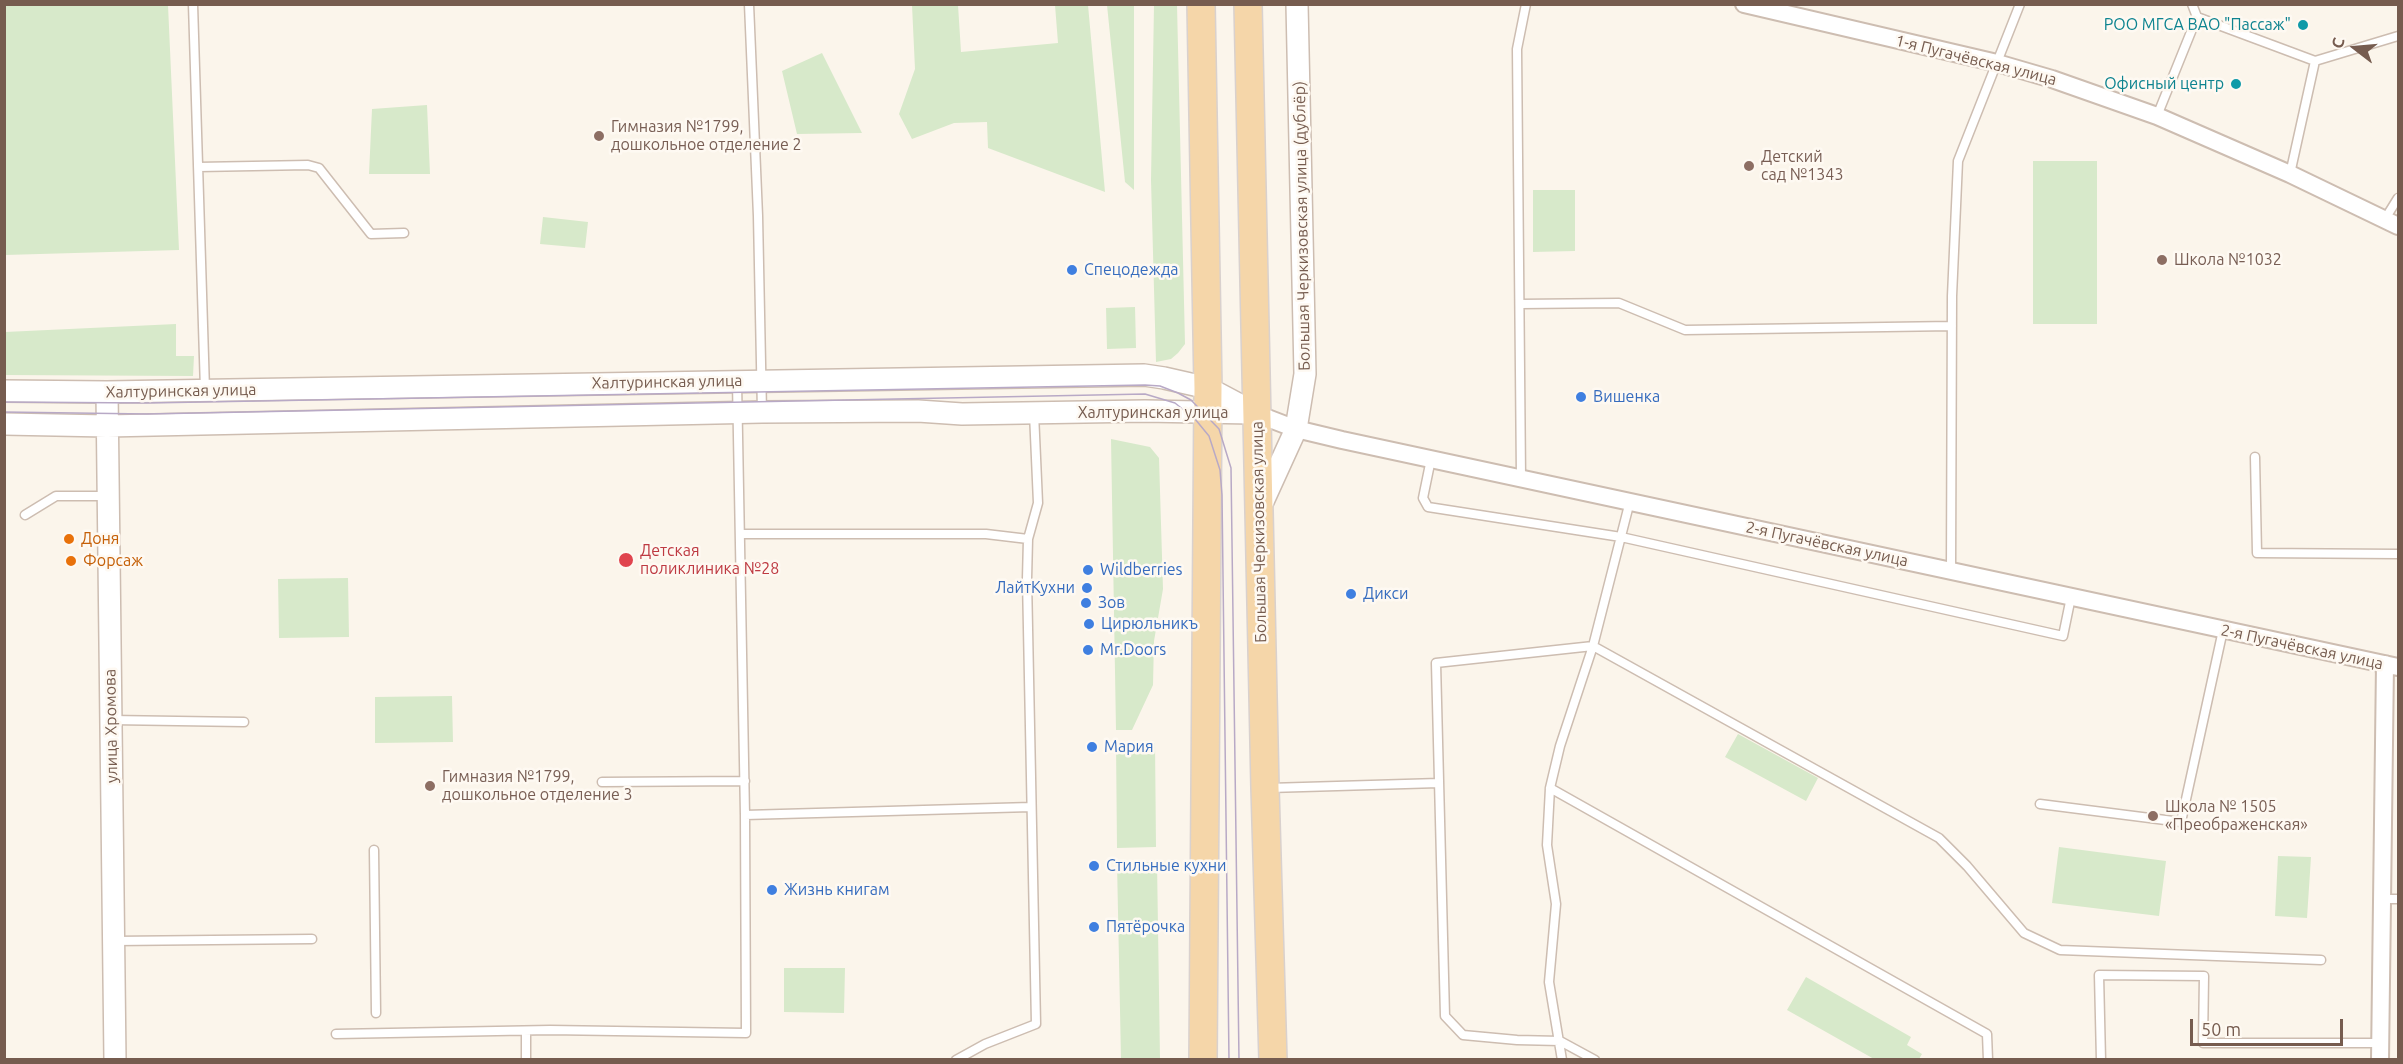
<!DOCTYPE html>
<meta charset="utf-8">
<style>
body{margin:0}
#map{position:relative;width:2403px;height:1064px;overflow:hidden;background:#fbf5eb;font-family:Ubuntu,sans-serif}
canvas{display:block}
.frame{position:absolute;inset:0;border:6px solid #765c4f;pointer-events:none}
.north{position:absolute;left:2325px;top:18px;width:60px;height:60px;-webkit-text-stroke:4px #fef9f2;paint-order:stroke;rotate:286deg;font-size:16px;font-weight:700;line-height:24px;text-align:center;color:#765c4f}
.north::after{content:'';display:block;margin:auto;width:21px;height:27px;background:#765c4f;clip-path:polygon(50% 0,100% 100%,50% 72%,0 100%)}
.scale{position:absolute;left:2190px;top:1019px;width:153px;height:27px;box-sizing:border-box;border:3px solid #765c4f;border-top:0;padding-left:8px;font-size:18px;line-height:21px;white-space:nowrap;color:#765c4f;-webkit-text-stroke:4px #fef9f2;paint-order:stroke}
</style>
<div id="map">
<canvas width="2403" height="1064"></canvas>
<div class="frame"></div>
<div class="north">С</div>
<div class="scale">50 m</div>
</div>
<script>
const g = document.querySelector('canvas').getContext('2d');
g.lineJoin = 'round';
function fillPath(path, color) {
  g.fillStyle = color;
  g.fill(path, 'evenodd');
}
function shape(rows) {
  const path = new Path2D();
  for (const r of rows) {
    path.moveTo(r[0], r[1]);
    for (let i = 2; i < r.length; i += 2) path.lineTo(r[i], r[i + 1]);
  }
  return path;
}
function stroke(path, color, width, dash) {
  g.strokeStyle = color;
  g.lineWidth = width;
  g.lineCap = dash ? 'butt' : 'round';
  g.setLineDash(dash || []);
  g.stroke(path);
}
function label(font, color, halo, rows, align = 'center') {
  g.font = font + ' Ubuntu,sans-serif';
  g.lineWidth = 5;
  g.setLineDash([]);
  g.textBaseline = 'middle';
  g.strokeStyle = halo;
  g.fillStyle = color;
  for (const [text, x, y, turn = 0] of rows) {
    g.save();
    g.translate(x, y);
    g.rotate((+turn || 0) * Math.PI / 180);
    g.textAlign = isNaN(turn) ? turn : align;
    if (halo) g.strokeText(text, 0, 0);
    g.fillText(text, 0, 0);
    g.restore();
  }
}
const green = shape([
 [4,5,168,5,179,250,5,255],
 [912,5,958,5,961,52,1058,43,1055,5,1088,5,1105,192,988,148,987,122,954,123,912,139,899,114,915,69],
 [1107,5,1134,5,1134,190,1125,182],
 [1154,5,1177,5,1185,344,1178,353,1171,359,1156,362,1151,180],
 [822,53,862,133,797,134,782,71],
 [427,105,430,174,369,174,372,109],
 [2033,161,2097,161,2097,324,2033,324],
 [1533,190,1575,190,1575,251,1533,252],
 [543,217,588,222,585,248,540,244],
 [1135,307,1136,348,1107,349,1106,308],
 [176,324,176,356,194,356,193,376,5,375,5,332],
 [1111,439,1150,447,1159,458,1163,589,1154,641,1153,685,1132,730,1116,730],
 [348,578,349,637,279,638,278,579],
 [452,696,453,742,375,743,375,697],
 [1738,734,1818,778,1806,801,1725,757],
 [1155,743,1156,847,1117,848,1116,743],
 [2059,847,2166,861,2159,916,2052,903],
 [2278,856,2311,857,2307,918,2275,916],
 [1157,862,1160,1059,1121,1059,1117,863],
 [784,968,845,968,844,1013,784,1012],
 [1806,977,1911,1037,1907,1045,1922,1054,1919,1059,1874,1059,1787,1010]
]);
const service = shape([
 [193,4,205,390],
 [749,4,758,216,762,412],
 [2192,4,2197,17],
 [2315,61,2398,36],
 [2157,116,2197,17,2315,61,2290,174],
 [198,167,308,165,319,168,371,234,404,233],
 [2385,219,2398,198],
 [1520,304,1619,303,1685,330,1952,326],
 [2255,457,2257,553,2398,554],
 [1431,459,1423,498,1428,507,1621,537,2063,636,2071,597],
 [1521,478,1517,49,1526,4],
 [25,515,56,496,108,496],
 [740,534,986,534,1028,539],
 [1951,570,1952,296,1958,161,2020,4],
 [111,720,244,722],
 [602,782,745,781],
 [1269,788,1439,783],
 [1550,788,1987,1034,1988,1060],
 [2040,804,2181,822,2223,630],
 [745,815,1031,807],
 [374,850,376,1013],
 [2382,899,2398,899],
 [114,941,312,939],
 [526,1032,526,1060],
 [336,1034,550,1030,746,1033,745,815,737,382],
 [956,1060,985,1044,1036,1024,1027,579,1028,539,1038,503,1034,413],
 [1562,1060,1549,982,1556,904,1547,845,1550,788,1560,746,1593,646,1630,501],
 [1595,1060,1560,1041,1517,1040,1463,1035,1445,1016,1436,663,1593,646,1939,838,1967,866,2024,933,2060,950,2321,960],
 [2101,1060,2099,975,2204,976,2203,1043,2381,1043]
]);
const minor = shape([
 [1744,4,1997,63,2052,79,2157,116,2290,174,2398,226],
 [1257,414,1296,429,1342,440,2398,667],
 [2380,1060,2385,664]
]);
const tertiary = shape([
 [4,391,107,392,1144,375,1164,378,1208,388,1257,414],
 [107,392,115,1060],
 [4,424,107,426,762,412,918,411,962,414,1145,411,1252,413],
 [1260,508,1296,429,1305,374,1297,4]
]);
const primary = shape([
 [1201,4,1208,388,1203,1060],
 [1248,4,1265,788,1273,1060]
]);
const tram = shape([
 [4,402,147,403,1145,385,1160,386,1178,393,1191,400,1219,429,1231,468,1239,1060],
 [4,412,147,414,1145,394,1175,403,1195,419,1209,436,1220,470,1222,495,1229,1060]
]);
const markers = [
 [2303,25,6,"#0f9aa8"],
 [2236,84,6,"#0f9aa8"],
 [599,136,6,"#8d6e63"],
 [1749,166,6,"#8d6e63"],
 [2162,260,6,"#8d6e63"],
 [1072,270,6,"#3f7fe0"],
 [1581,397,6,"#3f7fe0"],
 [69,539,6,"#e8710a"],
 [626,560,8,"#e0444e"],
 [71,561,6,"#e8710a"],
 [1088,570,6,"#3f7fe0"],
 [1087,588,6,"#3f7fe0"],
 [1351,594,6,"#3f7fe0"],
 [1086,603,6,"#3f7fe0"],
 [1089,624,6,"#3f7fe0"],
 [1088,650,6,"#3f7fe0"],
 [1092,747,6,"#3f7fe0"],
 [430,786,6,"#8d6e63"],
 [2153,816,6,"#8d6e63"],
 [1094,866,6,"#3f7fe0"],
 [772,890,6,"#3f7fe0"],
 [1094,927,6,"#3f7fe0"]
];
const cultureNames = [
 ["РОО МГСА ВАО \"Пассаж\"",2291,25],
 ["Офисный центр",2224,84]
];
const streetNames = [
 ["1-я Пугачёвская улица",1976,60,14],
 ["Большая Черкизовская улица (дублёр)",1302,226,-91],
 ["Халтуринская улица",667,382,-1],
 ["Халтуринская улица",181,391,-1],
 ["Халтуринская улица",1153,413],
 ["Большая Черкизовская улица",1259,532,-91],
 ["2-я Пугачёвская улица",1827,544,12],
 ["2-я Пугачёвская улица",2302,647,12],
 ["улица Хромова",111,726,-91]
];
const educationNames = [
 ["Гимназия №1799,",611,127],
 ["дошкольное отделение 2",611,145],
 ["Детский",1761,157],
 ["сад №1343",1761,175],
 ["Школа №1032",2174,260],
 ["Гимназия №1799,",442,777],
 ["дошкольное отделение 3",442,795],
 ["Школа № 1505",2165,807],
 ["«Преображенская»",2165,825]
];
const shopNames = [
 ["Спецодежда",1084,270],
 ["Вишенка",1593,397],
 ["Wildberries",1100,570],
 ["ЛайтКухни",1075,588,"right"],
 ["Дикси",1363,594],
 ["Зов",1098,603],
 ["Цирюльникъ",1101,624],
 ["Mr.Doors",1100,650],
 ["Мария",1104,747],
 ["Стильные кухни",1106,866],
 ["Жизнь книгам",784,890],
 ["Пятёрочка",1106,927]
];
const foodNames = [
 ["Доня",81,539],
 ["Форсаж",83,561]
];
const healthNames = [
 ["Детская",640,551],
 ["поликлиника №28",640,569]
];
fillPath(green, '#d7e9ca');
stroke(service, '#cdbdb1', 11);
stroke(minor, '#cdbdb1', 20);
stroke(tertiary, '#cdbdb1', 24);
stroke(primary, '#d9d1ce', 30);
stroke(service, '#fff', 8);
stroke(minor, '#fff', 16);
stroke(tertiary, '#fff', 21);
stroke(primary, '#f5d6a9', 27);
stroke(tram, '#b8a9c6', 1.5);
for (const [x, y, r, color] of markers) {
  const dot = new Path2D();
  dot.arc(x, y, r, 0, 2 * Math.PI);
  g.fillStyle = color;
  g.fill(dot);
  stroke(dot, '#fef9f2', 2);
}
label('16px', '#0d838f', '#fef9f2', cultureNames, 'right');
label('16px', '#765c4f', '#fef9f2', streetNames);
label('16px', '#785e54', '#fef9f2', educationNames, 'left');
label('16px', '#366cbe', '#fef9f2', shopNames, 'left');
label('16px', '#c56008', '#fef9f2', foodNames, 'left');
label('16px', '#be3a42', '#fef9f2', healthNames, 'left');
</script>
